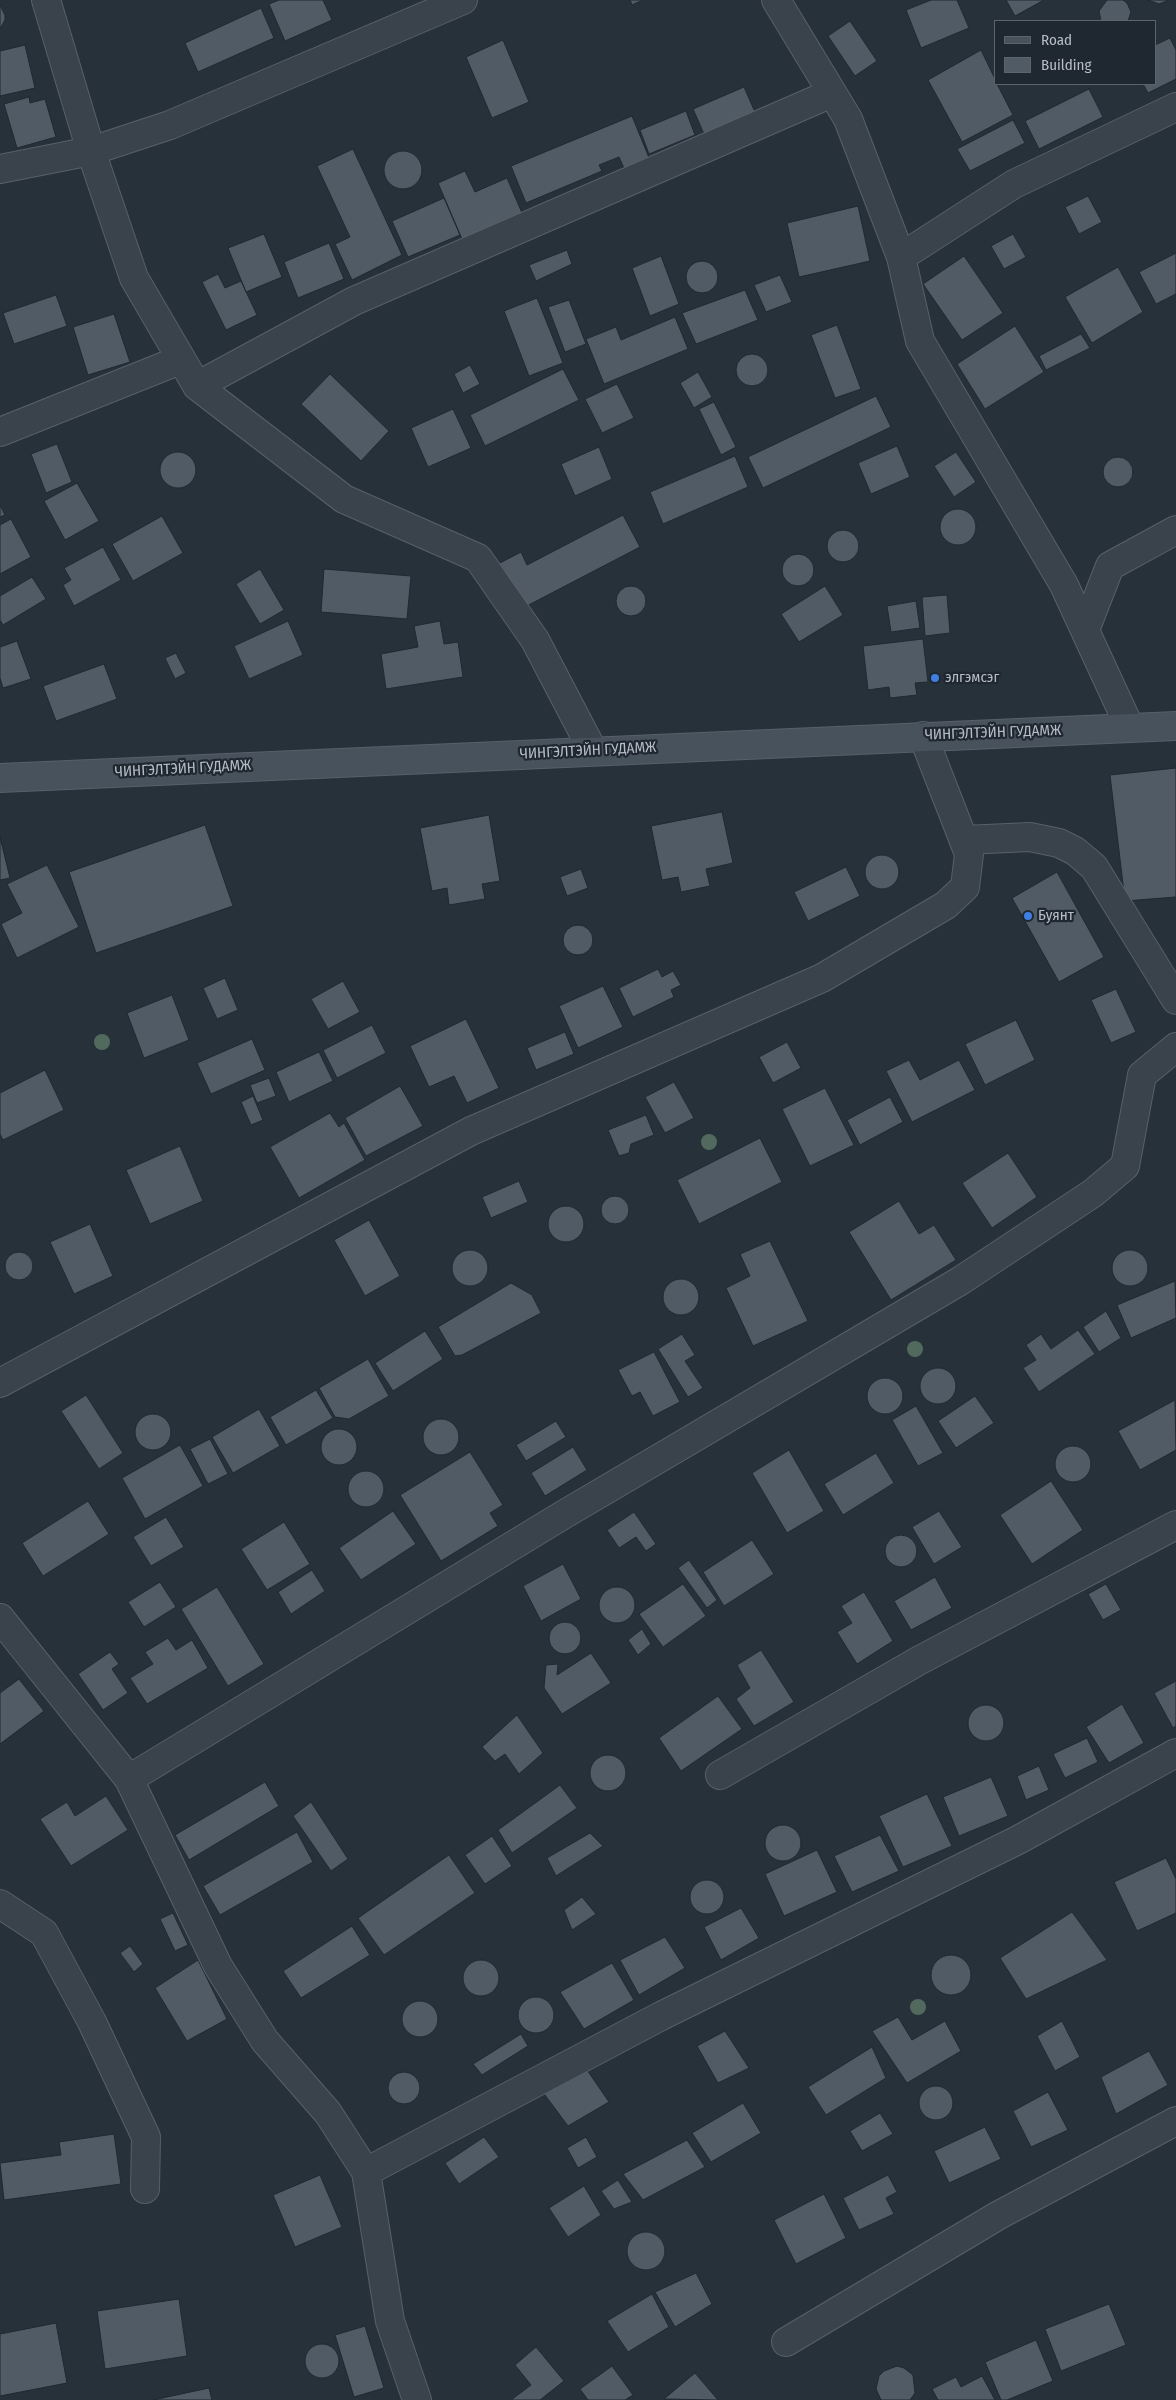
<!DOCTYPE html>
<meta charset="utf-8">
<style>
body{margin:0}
#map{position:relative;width:1176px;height:2400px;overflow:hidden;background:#26313a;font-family:"Fira Sans Condensed",sans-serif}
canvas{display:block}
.legend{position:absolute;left:994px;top:20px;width:162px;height:65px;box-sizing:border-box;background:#1f2730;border:1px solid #5b636c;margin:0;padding:6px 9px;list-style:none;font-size:15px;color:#b6bdc6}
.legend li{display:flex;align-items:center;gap:10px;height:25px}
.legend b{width:25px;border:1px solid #5b636c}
</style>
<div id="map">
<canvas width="1176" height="2400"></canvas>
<ul class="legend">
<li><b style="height:6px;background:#48525d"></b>Road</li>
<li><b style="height:14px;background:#505b65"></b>Building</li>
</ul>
</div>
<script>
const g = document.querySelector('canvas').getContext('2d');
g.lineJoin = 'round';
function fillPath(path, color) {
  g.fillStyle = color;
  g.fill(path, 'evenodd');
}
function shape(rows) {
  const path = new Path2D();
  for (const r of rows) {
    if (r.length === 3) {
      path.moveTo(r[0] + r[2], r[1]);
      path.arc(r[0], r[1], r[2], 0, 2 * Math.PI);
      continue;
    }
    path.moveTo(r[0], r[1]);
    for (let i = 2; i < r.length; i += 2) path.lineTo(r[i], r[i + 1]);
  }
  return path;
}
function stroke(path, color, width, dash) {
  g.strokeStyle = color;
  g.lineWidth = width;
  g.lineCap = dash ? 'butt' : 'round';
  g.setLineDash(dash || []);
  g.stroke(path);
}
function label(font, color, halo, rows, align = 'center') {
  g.font = font + ' "Fira Sans Condensed",sans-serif';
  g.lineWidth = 4.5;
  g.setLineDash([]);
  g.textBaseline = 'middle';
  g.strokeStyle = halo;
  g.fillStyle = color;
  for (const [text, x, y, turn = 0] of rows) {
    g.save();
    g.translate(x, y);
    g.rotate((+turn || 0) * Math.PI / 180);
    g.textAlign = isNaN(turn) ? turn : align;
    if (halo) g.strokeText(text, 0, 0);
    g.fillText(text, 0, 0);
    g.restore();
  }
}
const building = shape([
 [279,0,323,0,332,20,285,41,269,4,279,0],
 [630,0,643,0,632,5,630,0],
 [931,0,957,0,969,28,921,48,906,10,931,0],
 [1006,0,1044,0,1015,16,1006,0],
 [1107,0,1123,0,1127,3,1131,12,1128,21,1101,21,1099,11,1107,0],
 [1148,0,1169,0,1159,4,1148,0],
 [0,5,5,15,5,20,0,29,0,5],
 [261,8,274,38,198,72,185,43,261,8],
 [850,21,877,61,855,76,828,36,850,21],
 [1170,38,1176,50,1176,79,1148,93,1143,84,1155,84,1155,45,1170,38],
 [503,40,529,102,492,118,466,57,503,40],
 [25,45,35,88,0,96,0,51,25,45],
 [981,50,995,79,995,84,997,84,1013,115,962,142,928,80,981,50],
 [744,87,755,112,704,134,693,109,744,87],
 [1089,89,1103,117,1039,149,1025,121,1089,89],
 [29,97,30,103,45,99,56,137,17,148,4,104,29,97],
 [686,111,695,135,649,154,640,130,686,111],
 [632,116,652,165,627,175,619,157,599,165,602,171,526,203,511,166,632,116],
 [1013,120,1025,143,970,171,957,149,1013,120],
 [353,149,402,255,352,280,335,244,350,237,317,166,353,149],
 [403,170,19],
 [465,171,475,192,507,178,522,213,462,239,438,183,465,171],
 [1088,196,1102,222,1079,234,1065,207,1088,196],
 [444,198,460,235,408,257,392,221,444,198],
 [858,206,870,261,799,277,787,223,858,206],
 [264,234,282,277,246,292,228,248,264,234],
 [1013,234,1026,257,1004,269,991,246,1013,234],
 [329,243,344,279,298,298,284,262,329,243],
 [567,250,572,264,536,281,529,265,567,250],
 [1176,253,1176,294,1156,304,1139,272,1176,253],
 [661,256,679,304,650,316,632,268,661,256],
 [964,256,1003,313,962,340,923,284,964,256],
 [702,277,16],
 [1118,267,1143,312,1092,343,1065,297,1118,267],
 [218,274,225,288,241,281,257,315,226,330,202,282,218,274],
 [780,275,792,302,766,312,754,285,780,275],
 [745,290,758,320,696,344,682,313,745,290],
 [56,295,67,326,14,344,3,313,56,295],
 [537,298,563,363,529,376,504,311,537,298],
 [569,300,586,344,565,352,548,307,569,300],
 [114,314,130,362,88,375,73,327,114,314],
 [675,317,688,349,604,384,586,339,616,327,621,340,675,317],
 [837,325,861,389,835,398,811,335,837,325],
 [1015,326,1044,372,985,409,957,364,1015,326],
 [1081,334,1090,348,1046,370,1039,356,1081,334],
 [752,370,16],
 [470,365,480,384,463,393,454,374,470,365],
 [563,369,579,400,485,446,470,415,563,369],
 [698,372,712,397,694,408,680,383,698,372],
 [330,374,389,431,361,461,301,404,330,374],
 [617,384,634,418,602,433,585,399,617,384],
 [876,396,891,427,763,488,748,457,876,396],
 [714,402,736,447,721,455,699,409,714,402],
 [453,409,471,448,428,467,411,428,453,409],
 [57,444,72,482,46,493,31,454,57,444],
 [897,446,910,477,871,494,858,463,897,446],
 [599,447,612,479,575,496,561,464,599,447],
 [956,452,976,482,954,497,934,466,956,452],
 [178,470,18],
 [735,456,748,487,663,524,650,492,735,456],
 [1118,472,15],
 [77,483,99,521,65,540,44,501,77,483],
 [0,505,5,515,0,517,0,505],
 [958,527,18],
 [623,515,640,547,521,609,498,564,521,552,527,565,623,515],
 [162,516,183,553,133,581,112,544,162,516],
 [11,519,31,557,0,574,0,525,11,519],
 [843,546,16],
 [103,547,121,580,74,606,63,585,71,580,64,568,103,547],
 [798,570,16],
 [260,569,284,610,260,624,236,584,260,569],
 [324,569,411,576,407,619,321,612,324,569],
 [32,577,46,599,3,625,0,620,0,596,32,577],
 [631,601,15],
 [825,586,843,615,799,642,781,614,825,586],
 [947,595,950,633,925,636,922,597,947,595],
 [916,601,920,628,891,632,887,606,916,601],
 [288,621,303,655,249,679,234,646,288,621],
 [440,621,444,644,458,642,463,677,386,689,381,654,418,647,414,626,440,621],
 [923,639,928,682,915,683,917,695,890,698,889,687,868,690,863,646,923,639],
 [17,641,31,679,3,688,0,678,0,647,17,641],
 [176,653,186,673,175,679,165,658,176,653],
 [104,664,117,699,56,721,43,686,104,664],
 [1176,768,1176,897,1125,901,1110,775,1176,768],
 [722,812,733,863,706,869,710,886,681,892,678,877,662,880,651,826,722,812],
 [489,815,500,881,482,884,485,899,449,905,447,888,432,891,420,828,489,815],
 [205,825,233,906,96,953,69,872,205,825],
 [0,837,10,878,0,880,0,837],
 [882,872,17],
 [47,865,79,927,17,958,1,924,22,913,7,884,47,865],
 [846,867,860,896,808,921,794,892,846,867],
 [581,869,588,888,567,896,560,877,581,869],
 [1057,872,1104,957,1059,982,1012,898,1057,872],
 [578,940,15],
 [658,969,662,977,673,971,681,985,671,990,674,997,633,1017,619,988,658,969],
 [225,978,238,1010,217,1019,203,988,225,978],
 [343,981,360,1012,328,1029,311,999,343,981],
 [603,986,623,1027,578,1048,559,1006,603,986],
 [1116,989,1136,1032,1111,1043,1091,1000,1116,989],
 [172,995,189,1040,144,1058,127,1013,172,995],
 [466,1019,499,1088,467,1103,454,1076,429,1087,410,1046,466,1019],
 [1016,1020,1035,1060,985,1085,965,1044,1016,1020],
 [372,1025,386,1053,337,1078,323,1050,372,1025],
 [565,1032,574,1054,536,1070,527,1048,565,1032],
 [252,1039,265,1070,211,1094,197,1063,252,1039],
 [787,1042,801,1068,773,1083,759,1057,787,1042],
 [319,1052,333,1081,289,1102,276,1072,319,1052],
 [909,1060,920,1080,959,1060,975,1090,912,1122,886,1071,909,1060],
 [45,1070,64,1110,3,1140,0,1134,0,1093,45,1070],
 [269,1078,276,1096,257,1103,250,1085,269,1078],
 [674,1082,694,1118,665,1133,645,1097,674,1082],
 [400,1086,423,1126,366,1156,345,1118,400,1086],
 [825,1088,854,1145,810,1166,782,1109,825,1088],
 [253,1096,263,1120,251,1125,241,1102,253,1096],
 [890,1097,903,1122,860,1145,847,1120,890,1097],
 [330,1113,339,1127,344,1123,365,1160,299,1198,270,1147,330,1113],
 [646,1115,654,1135,631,1144,629,1153,619,1156,608,1130,646,1115],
 [760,1138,782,1182,699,1224,677,1180,760,1138],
 [180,1146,203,1201,150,1224,126,1170,180,1146],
 [1008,1153,1037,1197,992,1228,962,1183,1008,1153],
 [519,1181,528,1202,491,1218,482,1197,519,1181],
 [615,1210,14],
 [899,1201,919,1234,934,1225,956,1260,891,1300,849,1232,899,1201],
 [566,1224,18],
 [369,1220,400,1276,365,1296,334,1240,369,1220],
 [90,1224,113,1276,74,1294,50,1242,90,1224],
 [770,1241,808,1321,753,1346,726,1288,750,1276,740,1254,770,1241],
 [1130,1268,18],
 [470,1268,18],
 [19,1266,14],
 [681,1297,18],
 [1175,1281,1176,1318,1131,1338,1117,1305,1175,1281],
 [511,1283,532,1295,541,1313,462,1355,455,1356,438,1327,511,1283],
 [1106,1311,1121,1338,1099,1352,1083,1327,1106,1311],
 [1078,1330,1095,1354,1039,1392,1023,1368,1036,1360,1026,1345,1041,1334,1051,1349,1078,1330],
 [425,1331,443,1359,393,1391,375,1363,425,1331],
 [682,1334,695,1355,685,1361,703,1388,688,1397,658,1349,682,1334],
 [654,1352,680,1402,653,1416,640,1392,632,1396,618,1370,654,1352],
 [368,1359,389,1396,349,1419,335,1417,319,1388,368,1359],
 [938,1386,18],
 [885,1396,18],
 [316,1390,333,1418,286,1445,270,1417,316,1390],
 [86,1395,123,1453,99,1469,61,1411,86,1395],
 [975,1396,994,1423,956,1448,938,1421,975,1396],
 [1175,1400,1176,1450,1140,1470,1118,1431,1175,1400],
 [916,1406,943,1453,918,1466,892,1420,916,1406],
 [259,1409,280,1446,233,1473,212,1437,259,1409],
 [153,1432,18],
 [441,1437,18],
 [556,1421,566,1437,526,1461,516,1445,556,1421],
 [339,1447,18],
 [210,1439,228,1474,208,1484,190,1449,210,1439],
 [180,1445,203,1486,145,1519,122,1478,180,1445],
 [1073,1464,18],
 [573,1447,587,1470,545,1496,531,1473,573,1447],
 [789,1450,824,1511,787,1533,752,1473,789,1450],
 [470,1452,503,1505,490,1513,498,1526,441,1561,400,1495,470,1452],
 [876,1453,894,1483,843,1515,824,1484,876,1453],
 [366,1489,18],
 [1051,1481,1083,1530,1032,1564,1000,1515,1051,1481],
 [88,1501,109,1534,43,1576,22,1543,88,1501],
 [393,1511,416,1544,361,1580,339,1548,393,1511],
 [939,1511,962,1547,934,1564,912,1527,939,1511],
 [634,1512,656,1544,646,1551,636,1537,619,1548,607,1530,634,1512],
 [166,1517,184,1547,151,1566,133,1537,166,1517],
 [284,1522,310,1564,267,1590,241,1549,284,1522],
 [901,1551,16],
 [752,1540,774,1574,724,1606,703,1572,752,1540],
 [689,1560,717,1600,707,1608,678,1568,689,1560],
 [563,1564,581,1599,541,1621,523,1586,563,1564],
 [312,1570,325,1591,291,1614,278,1592,312,1570],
 [935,1577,952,1608,911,1630,894,1601,935,1577],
 [160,1582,176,1607,144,1627,128,1602,160,1582],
 [683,1584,706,1616,663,1647,639,1614,683,1584],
 [1106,1584,1121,1610,1103,1620,1088,1594,1106,1584],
 [217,1587,264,1664,228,1686,181,1609,217,1587],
 [617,1605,18],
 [864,1592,893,1641,857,1664,837,1632,852,1623,841,1606,864,1592],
 [565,1638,16],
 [642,1629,651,1644,638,1655,628,1640,642,1629],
 [168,1638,176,1650,192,1640,208,1668,147,1704,130,1678,153,1664,145,1652,168,1638],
 [761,1650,794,1702,754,1726,736,1699,750,1688,737,1665,761,1650],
 [110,1652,119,1664,112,1669,128,1693,103,1710,78,1674,110,1652],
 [591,1653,611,1683,562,1714,544,1688,546,1665,558,1664,557,1675,591,1653],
 [19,1679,44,1711,0,1744,0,1693,19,1679],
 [1176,1681,1176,1726,1173,1728,1154,1693,1176,1681],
 [718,1696,742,1729,681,1771,659,1738,718,1696],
 [1122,1704,1144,1743,1109,1763,1086,1727,1122,1704],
 [986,1723,18],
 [517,1715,543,1753,519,1774,505,1754,495,1761,482,1747,517,1715],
 [1087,1738,1098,1762,1065,1778,1053,1754,1087,1738],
 [608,1773,18],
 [1039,1766,1049,1790,1026,1800,1017,1776,1039,1766],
 [991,1777,1008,1816,959,1836,943,1797,991,1777],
 [265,1782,279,1806,189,1860,175,1835,265,1782],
 [560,1785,577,1808,512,1853,498,1830,560,1785],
 [927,1794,952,1846,903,1867,879,1816,927,1794],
 [106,1796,128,1830,71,1866,40,1819,67,1802,75,1816,106,1796],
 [311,1802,348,1859,331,1871,293,1816,311,1802],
 [783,1843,18],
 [297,1832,313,1862,220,1915,203,1886,297,1832],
 [590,1833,603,1846,556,1876,547,1858,590,1833],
 [880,1835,899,1871,852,1892,834,1856,880,1835],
 [492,1836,512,1866,485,1884,465,1855,492,1836],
 [817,1850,837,1892,784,1916,765,1874,817,1850],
 [449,1855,475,1893,384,1955,358,1918,449,1855],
 [1166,1858,1176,1879,1176,1913,1137,1931,1114,1882,1166,1858],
 [707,1897,17],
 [582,1897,596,1914,572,1930,564,1910,582,1897],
 [741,1908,759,1938,721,1960,704,1927,741,1908],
 [1072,1912,1107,1960,1026,1999,1000,1958,1072,1912],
 [173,1913,188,1945,175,1951,160,1919,173,1913],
 [352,1926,370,1955,301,1998,283,1971,352,1926],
 [665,1937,685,1968,639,1995,620,1960,665,1937],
 [130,1946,143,1964,134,1972,120,1953,130,1946],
 [951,1975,20],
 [481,1978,18],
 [198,1960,227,2019,187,2041,155,1988,198,1960],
 [612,1963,634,2000,584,2029,560,1992,612,1963],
 [536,2015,18],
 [420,2019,18],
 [898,2017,912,2040,945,2021,961,2051,907,2083,872,2031,898,2017],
 [1062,2021,1080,2057,1055,2071,1037,2036,1062,2021],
 [725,2031,749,2068,718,2083,697,2046,725,2031],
 [521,2034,528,2046,482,2075,473,2064,521,2034],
 [872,2047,886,2078,826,2115,808,2087,872,2047],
 [1149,2051,1168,2085,1116,2114,1101,2077,1149,2051],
 [585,2067,609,2102,568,2126,542,2091,585,2067],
 [404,2088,16],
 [936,2103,17],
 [1048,2092,1068,2130,1031,2147,1013,2111,1048,2092],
 [743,2103,761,2133,711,2162,692,2133,743,2103],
 [880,2113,893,2134,862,2151,850,2131,880,2113],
 [985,2127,1001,2159,949,2183,934,2151,985,2127],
 [114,2134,121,2184,4,2200,0,2163,61,2155,59,2142,114,2134],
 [484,2137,499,2157,459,2184,445,2163,484,2137],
 [586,2137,597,2157,578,2168,567,2148,586,2137],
 [687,2140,705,2167,643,2200,623,2174,687,2140],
 [320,2175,342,2227,295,2247,273,2195,320,2175],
 [888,2175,897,2192,886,2198,894,2214,859,2230,843,2198,888,2175],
 [618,2180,632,2202,614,2209,601,2191,618,2180],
 [584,2186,601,2215,568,2237,549,2208,584,2186],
 [824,2194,846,2238,796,2264,774,2220,824,2194],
 [646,2251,19],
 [696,2273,712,2304,675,2327,655,2292,696,2273],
 [652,2294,669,2327,628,2352,607,2321,652,2294],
 [179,2299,187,2356,105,2369,97,2311,179,2299],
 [1109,2304,1126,2345,1061,2371,1045,2329,1109,2304],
 [56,2323,67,2383,0,2396,0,2334,56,2323],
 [365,2326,384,2388,354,2397,335,2335,365,2326],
 [1036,2340,1053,2381,1007,2400,1001,2400,985,2362,1036,2340],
 [322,2361,17],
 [536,2347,564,2381,540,2400,511,2400,531,2385,515,2365,536,2347],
 [612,2366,633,2395,625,2400,588,2400,580,2389,612,2366],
 [897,2366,904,2368,913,2375,915,2393,910,2400,881,2400,876,2389,879,2376,884,2371,897,2366],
 [695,2373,718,2400,664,2399,695,2373],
 [982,2376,995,2400,938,2400,932,2389,956,2377,961,2387,982,2376],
 [209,2388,212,2400,153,2400,209,2388]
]);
const street = shape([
 [46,0,91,151,134,278,197,386,344,499,478,558,535,640,593,751],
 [776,0,848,119,901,257,920,341,1064,585,1130,728],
 [0,169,91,151,170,125,463,0],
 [901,257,1014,184,1176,107],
 [197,386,354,301,832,93],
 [0,432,180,360],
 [1085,630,1110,566,1176,530],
 [964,840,1030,837,1059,843,1075,851,1094,867,1176,1000],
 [0,1383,471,1131,822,978,946,905,965,887,969,854,923,736],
 [0,1618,129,1779,218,1966,265,2041,328,2113,366,2172,390,2321,417,2400],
 [720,1775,920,1660,1176,1525],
 [129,1779,563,1515,960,1281,1093,1193,1125,1166,1142,1075,1176,1047],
 [0,1904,44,1933,92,2022,146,2137,145,2189],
 [366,2172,661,2016,1018,1840,1176,1753],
 [786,2342,999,2215,1176,2121]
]);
const secondary = shape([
 [0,778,1176,726]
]);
const trees = [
 [102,1042],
 [709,1142],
 [915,1349],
 [918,2007]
];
const markers = [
 [935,678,5,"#3f7fe0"],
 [1028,916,5,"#3f7fe0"]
];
const poiNames = [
 ["элгэмсэг",945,678],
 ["Буянт",1038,916]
];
const streetNames = [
 ["ЧИНГЭЛТЭЙН ГУДАМЖ",993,733,-2],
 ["ЧИНГЭЛТЭЙН ГУДАМЖ",588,751,-3],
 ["ЧИНГЭЛТЭЙН ГУДАМЖ",183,769,-3]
];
fillPath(building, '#505b65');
stroke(building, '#212932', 1);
stroke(street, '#586069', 30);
stroke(secondary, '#586069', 30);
stroke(street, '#3a424b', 28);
stroke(secondary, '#48525d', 28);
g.fillStyle = '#526a5e';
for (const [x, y] of trees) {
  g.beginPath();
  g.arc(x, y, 8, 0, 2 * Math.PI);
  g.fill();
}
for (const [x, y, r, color] of markers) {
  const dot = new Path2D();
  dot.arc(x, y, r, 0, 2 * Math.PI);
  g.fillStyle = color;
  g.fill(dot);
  stroke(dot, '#1f2730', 2);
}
label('15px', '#b6bdc6', '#1f2730', poiNames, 'left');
label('15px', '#b6bdc6', '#1f2730', streetNames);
</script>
